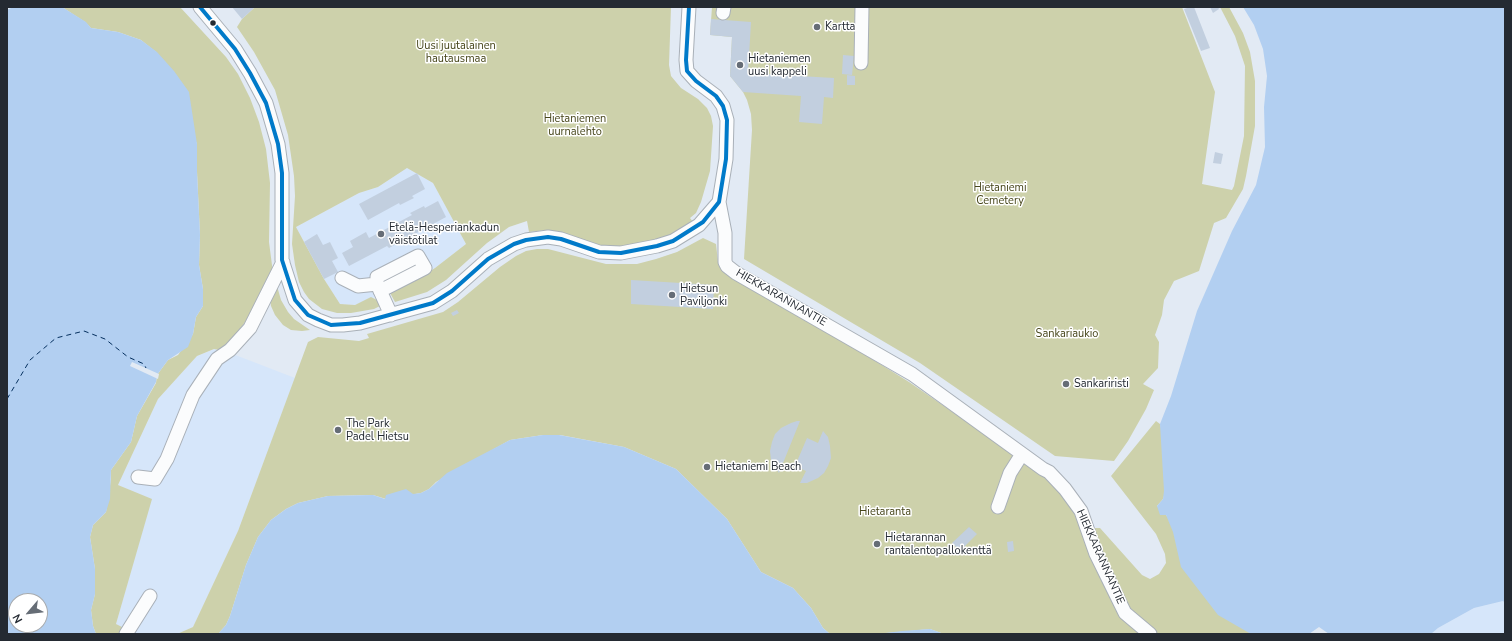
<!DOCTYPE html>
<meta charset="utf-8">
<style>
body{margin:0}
#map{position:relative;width:1512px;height:641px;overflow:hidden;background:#e2eaf4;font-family:"Nunito Sans",sans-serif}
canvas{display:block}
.frame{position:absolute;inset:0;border:8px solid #242a32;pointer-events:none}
.north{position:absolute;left:8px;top:593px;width:40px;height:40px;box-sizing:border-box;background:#fff;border:1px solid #a7aaad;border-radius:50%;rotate:242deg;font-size:11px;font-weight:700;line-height:16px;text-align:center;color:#242a32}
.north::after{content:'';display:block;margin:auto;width:14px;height:18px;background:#666d76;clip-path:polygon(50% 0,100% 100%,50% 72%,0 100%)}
</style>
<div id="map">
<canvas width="1512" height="641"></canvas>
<div class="frame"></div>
<div class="north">N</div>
</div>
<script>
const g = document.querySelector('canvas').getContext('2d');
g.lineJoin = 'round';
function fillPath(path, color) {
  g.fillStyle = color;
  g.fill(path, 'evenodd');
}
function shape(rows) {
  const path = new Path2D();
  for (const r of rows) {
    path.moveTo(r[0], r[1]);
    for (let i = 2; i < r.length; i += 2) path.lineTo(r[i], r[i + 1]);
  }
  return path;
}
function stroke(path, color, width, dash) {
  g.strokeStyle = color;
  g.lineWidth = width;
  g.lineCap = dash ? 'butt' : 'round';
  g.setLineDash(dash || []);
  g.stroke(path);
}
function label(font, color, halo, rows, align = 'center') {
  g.font = font + ' "Nunito Sans",sans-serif';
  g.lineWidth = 3;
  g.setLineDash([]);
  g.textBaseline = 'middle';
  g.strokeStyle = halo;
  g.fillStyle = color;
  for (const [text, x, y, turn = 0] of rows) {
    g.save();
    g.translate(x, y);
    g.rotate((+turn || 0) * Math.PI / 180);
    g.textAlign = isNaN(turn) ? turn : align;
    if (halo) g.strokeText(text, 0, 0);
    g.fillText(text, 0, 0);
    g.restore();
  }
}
const built = shape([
 [407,168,433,183,466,244,435,268,415,281,355,305,340,304,324,279,296,227,359,193,378,187],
 [215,349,238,356,295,378,238,531,193,627,177,634,136,634,116,624,151,500,118,485,158,399,197,356],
 [1503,601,1505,603,1505,634,1431,634,1438,628,1474,608]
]);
const green = shape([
 [62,7,180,7,226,57,238,74,250,98,259,122,266,149,270,183,269,242,273,273,248,318,235,336,219,350,214,349,197,356,158,399,118,485,152,499,116,624,136,634,96,634,93,626,91,610,95,594,95,569,90,537,93,525,106,512,111,479,111,470,131,442,137,416,156,383,157,375,168,360,178,355,193,334,196,317,203,306,203,289,199,265,200,235,197,172,197,144,157,53,141,40,118,32,91,28,85,22],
 [255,7,671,7,669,65,671,76,681,88,698,99,707,108,711,116,713,126,710,171,701,202,696,213,690,218,693,222,677,232,659,239,618,248,599,247,546,230,529,232,527,221,509,227,487,243,446,280,427,292,395,302,389,291,415,281,435,268,466,244,433,183,407,168,378,187,359,193,296,227,324,279,340,304,355,305,371,297,379,301,380,306,374,309,351,313,337,313,322,309,309,299,304,292,299,282,295,265,292,244,295,196,294,176,288,135,275,90,254,52,237,27,242,19],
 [712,7,1182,7,1215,92,1202,184,1232,190,1234,186,1244,136,1245,66,1235,36,1220,7,1229,7,1243,33,1250,52,1255,81,1255,126,1246,176,1243,189,1226,218,1214,223,1199,271,1174,281,1164,300,1162,315,1155,335,1159,342,1158,368,1143,384,1154,390,1146,409,1128,441,1114,461,1055,456,920,363,744,259,752,130,751,114,747,100,743,92,730,76,732,37,710,35],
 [703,238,716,244,718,262,721,269,726,274,835,336,909,382,992,439,997,444,1044,475,1073,507,1080,528,1100,528,1142,575,1150,579,1159,574,1166,563,1165,554,1156,534,1111,476,1156,421,1160,424,1165,444,1177,459,1163,499,1157,506,1166,515,1256,634,944,634,930,629,877,634,830,634,823,628,811,608,793,588,761,572,727,519,676,469,624,447,560,435,543,435,510,440,436,482,429,489,421,493,386,499,373,495,328,496,298,503,286,509,271,520,258,537,246,565,230,616,226,625,218,634,177,634,193,627,238,531,308,342,318,337,359,341,369,338,367,334,443,312,458,302,500,267,516,256,526,251,537,249,548,249,606,264,637,264,656,259,677,252],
 [277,286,281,300,288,312,294,319,310,330,302,331,291,330,283,325,275,315,271,306,270,299]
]);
const water = shape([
 [13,7,62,7,86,22,91,28,118,32,141,40,157,52,174,71,189,92,197,144,197,172,200,235,199,265,203,289,203,306,196,317,193,334,188,347,168,360,157,375,156,382,137,416,131,442,111,470,110,499,106,512,93,525,90,537,95,569,95,594,91,610,93,626,96,634,7,634,7,10],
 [16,601,40,601,40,625,16,625],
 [1243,7,1505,7,1505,603,1503,601,1474,608,1438,628,1431,634,1329,634,1319,627,1309,634,1251,634,1218,615,1181,567,1173,532,1166,515,1160,515,1157,506,1163,499,1164,491,1160,424,1171,396,1197,311,1232,231,1256,185,1265,147,1264,107,1267,76,1263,49,1254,25],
 [543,435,559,435,624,447,676,469,727,519,761,572,793,588,811,608,823,628,830,634,218,634,226,625,230,616,246,565,258,537,271,520,286,509,298,503,328,496,373,495,385,499,386,495,406,489,413,494,421,493,429,489,447,473,510,440],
 [930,629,944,634,877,634,902,631]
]);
const pier = shape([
 [132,362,159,374,158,379,130,366]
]);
const ferry = shape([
 [7,399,30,360,56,338,84,331,105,339,128,357,144,364,146,368]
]);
const building = shape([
 [232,7,255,7,242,19],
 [1190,7,1194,7,1210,48,1201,51,1184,9],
 [1210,7,1218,7,1219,9,1213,13],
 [711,19,751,22,748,73,834,78,833,98,824,97,822,124,799,122,801,96,743,92,730,76,732,37,710,35],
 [843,55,854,56,852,75,842,74],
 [847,75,855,76,855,85,847,85],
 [1215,152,1223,154,1221,164,1213,163],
 [417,173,425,189,412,196,414,198,400,205,399,203,368,220,359,204],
 [438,201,446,217,389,248,387,246,349,266,342,253,353,247,350,241,366,232,369,238,412,215,410,213,424,206,425,208],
 [317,234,323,245,330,242,338,258,332,261,338,272,324,279,304,242],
 [631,280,714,285,713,309,631,304],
 [457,310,459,313,453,316,451,313],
 [797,421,800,421,779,473,774,466,771,460,770,451,772,442,775,434,781,428,791,423],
 [823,431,828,437,830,446,831,458,828,466,824,473,818,478,807,483,800,483,806,471,795,466,807,438,818,443],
 [969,527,977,534,960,551,952,543],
 [1013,541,1014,551,1008,552,1007,542]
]);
const minor = shape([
 [200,7,235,49,250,73,266,103,278,144,282,173,282,260,295,300,308,315,318,320,331,325,343,325,360,323,433,303,452,291,488,259,514,244,526,240,548,237,561,239,599,252,621,253,657,246,673,241,699,225,719,202],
 [689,7,686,60,687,71,696,81,716,96,723,106,727,120,726,159,719,202,725,233,725,262,727,266,736,273,912,374,1043,469,1049,472,1065,489,1081,511,1096,554,1125,613,1150,634],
 [723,13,724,7],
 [861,63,862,7],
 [342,278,358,286,377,284],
 [380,291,425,268,418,256,377,277,377,284,391,315],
 [138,477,155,479,167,459,193,395,217,359,230,350,250,328,283,262],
 [998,507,1010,473,1022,454],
 [126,634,150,596]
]);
const bus1 = shape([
 [200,7,235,49,250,73,266,103,278,144,282,173,282,260,295,300,308,315,331,325,360,323,433,303,452,291,488,259,514,244,526,240,548,237,561,239,599,252,621,253,657,246,673,241,703,222,719,202,726,159,727,120,723,106,716,96,696,81,687,71,686,60,689,7]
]);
const markers = [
 [213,23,3.5,"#242a32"],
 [817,27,4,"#666d76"],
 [740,65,4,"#666d76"],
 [381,234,4,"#666d76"],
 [672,295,4,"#666d76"],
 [1066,384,4,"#666d76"],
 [338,430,4,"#666d76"],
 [707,467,4,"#666d76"],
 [877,544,4,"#666d76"]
];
const poiNames = [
 ["Kartta",825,27],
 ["Hietaniemen",748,59],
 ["uusi kappeli",748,72],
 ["Etelä-Hesperiankadun",389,228],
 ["väistötilat",389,241],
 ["Hietsun",680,289],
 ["Paviljonki",680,302],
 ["Sankariristi",1074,384],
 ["The Park",346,424],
 ["Padel Hietsu",346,437],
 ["Hietaniemi Beach",715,467],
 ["Hietarannan",885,538],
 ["rantalentopallokenttä",885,551]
];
const parkNames = [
 ["Uusi juutalainen",456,46],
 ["hautausmaa",456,59],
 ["Hietaniemen",575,119],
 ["uurnalehto",575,132],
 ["Hietaniemi",1000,188],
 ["Cemetery",1000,201],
 ["Sankariaukio",1067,334],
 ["Hietaranta",885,512]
];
const streetNames = [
 ["HIEKKARANNANTIE",781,298,30],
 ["HIEKKARANNANTIE",1100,557,66]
];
fillPath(built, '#d6e6fa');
fillPath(green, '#cdd1ab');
fillPath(water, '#b2cff1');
fillPath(pier, '#e2eaf4');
stroke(ferry, '#042f5e', 1, [5, 4]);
fillPath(building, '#c2cfdf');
stroke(minor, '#a9b0b8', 15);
stroke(minor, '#fbfcfd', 13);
stroke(bus1, '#007ac9', 4);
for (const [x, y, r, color] of markers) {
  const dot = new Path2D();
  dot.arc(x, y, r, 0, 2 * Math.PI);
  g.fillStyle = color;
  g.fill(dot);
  stroke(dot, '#fff', 1.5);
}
label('11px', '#242a32', '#fff', poiNames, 'left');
label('11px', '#47461b', '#fff', parkNames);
label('11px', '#242a32', '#fff', streetNames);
</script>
